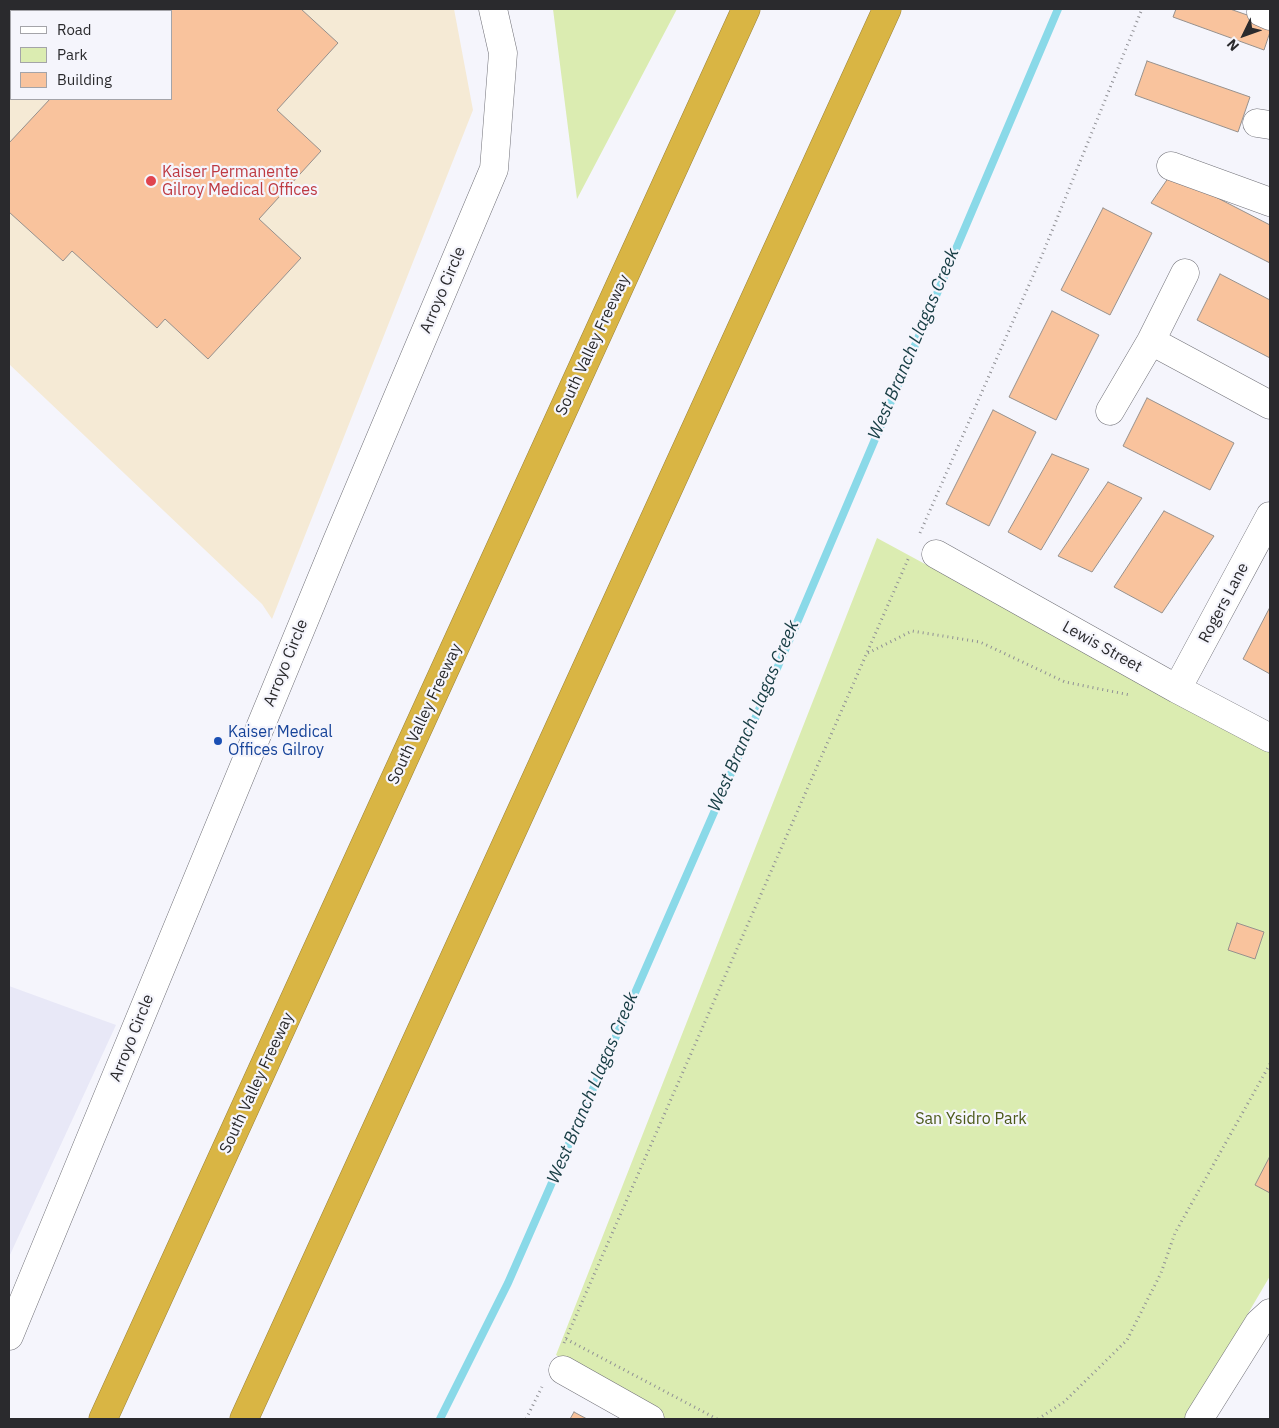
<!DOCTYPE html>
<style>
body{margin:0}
#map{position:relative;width:1279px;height:1428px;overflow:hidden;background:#f5f5fc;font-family:"IBM Plex Sans",sans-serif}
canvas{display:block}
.frame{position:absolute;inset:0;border:10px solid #2a2a2d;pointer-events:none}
.legend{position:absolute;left:10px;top:10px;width:162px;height:90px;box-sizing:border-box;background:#f5f5fc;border:1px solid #a4a4a9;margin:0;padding:6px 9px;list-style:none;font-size:15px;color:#2a2a2d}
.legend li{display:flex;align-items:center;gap:10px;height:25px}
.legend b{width:25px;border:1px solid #a4a4a9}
.north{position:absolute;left:1219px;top:10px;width:50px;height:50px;-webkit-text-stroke:4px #f5f5fc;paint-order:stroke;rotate:228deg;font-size:14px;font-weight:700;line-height:20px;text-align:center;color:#2a2a2d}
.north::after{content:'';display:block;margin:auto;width:18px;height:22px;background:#2a2a2d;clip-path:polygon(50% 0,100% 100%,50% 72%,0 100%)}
</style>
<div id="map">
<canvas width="1279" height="1428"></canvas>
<div class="frame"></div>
<ul class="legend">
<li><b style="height:6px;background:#fff"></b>Road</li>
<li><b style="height:14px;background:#dbecb1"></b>Park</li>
<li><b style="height:14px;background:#f9c39d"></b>Building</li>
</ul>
<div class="north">N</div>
</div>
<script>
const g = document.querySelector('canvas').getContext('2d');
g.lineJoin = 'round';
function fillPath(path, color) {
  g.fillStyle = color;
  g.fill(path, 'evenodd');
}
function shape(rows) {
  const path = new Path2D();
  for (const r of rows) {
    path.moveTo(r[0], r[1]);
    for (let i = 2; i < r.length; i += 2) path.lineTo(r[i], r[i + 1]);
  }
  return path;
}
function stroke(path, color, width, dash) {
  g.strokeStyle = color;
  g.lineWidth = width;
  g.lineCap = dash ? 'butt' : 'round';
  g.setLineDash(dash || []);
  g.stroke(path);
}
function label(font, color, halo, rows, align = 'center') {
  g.font = font + ' "IBM Plex Sans",sans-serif';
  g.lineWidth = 4.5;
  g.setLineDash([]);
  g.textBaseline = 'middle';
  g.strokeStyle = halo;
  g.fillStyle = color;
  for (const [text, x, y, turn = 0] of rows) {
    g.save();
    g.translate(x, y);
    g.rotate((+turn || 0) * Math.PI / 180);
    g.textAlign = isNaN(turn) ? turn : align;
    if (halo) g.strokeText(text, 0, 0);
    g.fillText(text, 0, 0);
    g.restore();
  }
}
const built = shape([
 [9,986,116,1025,9,1257]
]);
const industrial = shape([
 [9,9,454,9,473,110,272,619,262,604,9,364],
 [11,11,171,11,171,99,11,99]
]);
const green = shape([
 [553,9,677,9,577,199],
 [877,538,1270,751,1270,1276,1186,1419,667,1419,556,1355]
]);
const stream = shape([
 [440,1419,508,1283,568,1146,796,625,1058,9]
]);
const building = shape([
 [132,9,142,9,145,11,130,11,132,9],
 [149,9,301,9,338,43,277,110,321,151,259,219,301,258,208,359,165,319,157,328,72,251,63,261,9,212,9,143,50,99,171,99,171,11,147,11,149,9],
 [1176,9,1230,9,1270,23,1270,32,1264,50,1173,17,1176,9],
 [1147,61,1250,97,1238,132,1135,95,1147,61],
 [1171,174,1270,225,1270,263,1151,203,1171,174],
 [1103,208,1152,233,1110,315,1061,290,1103,208],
 [1220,274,1270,300,1270,358,1197,320,1220,274],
 [1052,311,1099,335,1056,420,1009,397,1052,311],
 [1147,398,1234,443,1210,490,1123,446,1147,398],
 [993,410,1036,432,989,526,946,504,993,410],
 [1052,454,1089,469,1041,550,1008,532,1052,454],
 [1108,482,1142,498,1092,572,1058,556,1108,482],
 [1164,511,1214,536,1162,613,1114,587,1164,511],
 [1270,607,1270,674,1243,659,1270,607],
 [1237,923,1264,932,1255,959,1228,950,1237,923],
 [1270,1156,1270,1193,1255,1185,1270,1156],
 [574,1412,587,1419,570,1419,574,1412]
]);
const path = shape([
 [920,533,1043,253,1142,9],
 [868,653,912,631,980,642,1065,682,1130,695],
 [566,1339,717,1419],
 [564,1343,909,557],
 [526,1419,542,1387],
 [1038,1419,1064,1402,1127,1340,1161,1273,1175,1233,1270,1064]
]);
const minor = shape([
 [1261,12,1270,16],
 [1257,123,1270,125],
 [1171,166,1270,202],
 [1151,341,1270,405],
 [1110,411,1151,341,1185,273],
 [936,554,1177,689,1270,738],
 [1177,689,1270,516],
 [9,1336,337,541,494,169,503,53,493,9],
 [563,1370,650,1419],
 [1199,1419,1259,1323,1270,1313]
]);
const highway = shape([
 [103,1419,746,9],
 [244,1419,887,9]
]);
const markers = [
 [151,181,6,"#e0444e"],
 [218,741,5,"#1a4fb4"]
];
const healthNames = [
 ["Kaiser Permanente",162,172],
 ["Gilroy Medical Offices",162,190]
];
const streetNames = [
 ["Arroyo Circle",443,290,-67],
 ["South Valley Freeway",593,345,-65],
 ["Rogers Lane",1224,603,-62],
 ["Lewis Street",1102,647,29],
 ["Arroyo Circle",286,663,-68],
 ["South Valley Freeway",425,714,-65],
 ["Arroyo Circle",132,1038,-68],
 ["South Valley Freeway",257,1083,-65]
];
const transitNames = [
 ["Kaiser Medical",228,732],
 ["Offices Gilroy",228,750]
];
const parkNames = [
 ["San Ysidro Park",971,1119]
];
const waterNames = [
 ["West Branch Llagas Creek",914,344,-67],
 ["West Branch Llagas Creek",754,716,-67],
 ["West Branch Llagas Creek",593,1088,-67]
];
fillPath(built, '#e8e8f7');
fillPath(industrial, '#f5ead5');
fillPath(green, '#dbecb1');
stroke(stream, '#8ad9e8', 8);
fillPath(building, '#f9c39d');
stroke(building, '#97918d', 1);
stroke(minor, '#717178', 29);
stroke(highway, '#9c843c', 29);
stroke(path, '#909095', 3, [1, 4]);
stroke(minor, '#fff', 28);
stroke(highway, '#d9b544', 28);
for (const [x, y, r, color] of markers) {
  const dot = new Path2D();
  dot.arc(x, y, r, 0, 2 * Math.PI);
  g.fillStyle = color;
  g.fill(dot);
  stroke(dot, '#f5f5fc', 2);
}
label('16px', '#be3a42', '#f5f5fc', healthNames, 'left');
label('16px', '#2a2a2d', '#f5f5fc', streetNames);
label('16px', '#164399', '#f5f5fc', transitNames, 'left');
label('16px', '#4c5a1a', '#f5f5fc', parkNames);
label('italic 18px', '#163c43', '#f5f5fc', waterNames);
</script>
